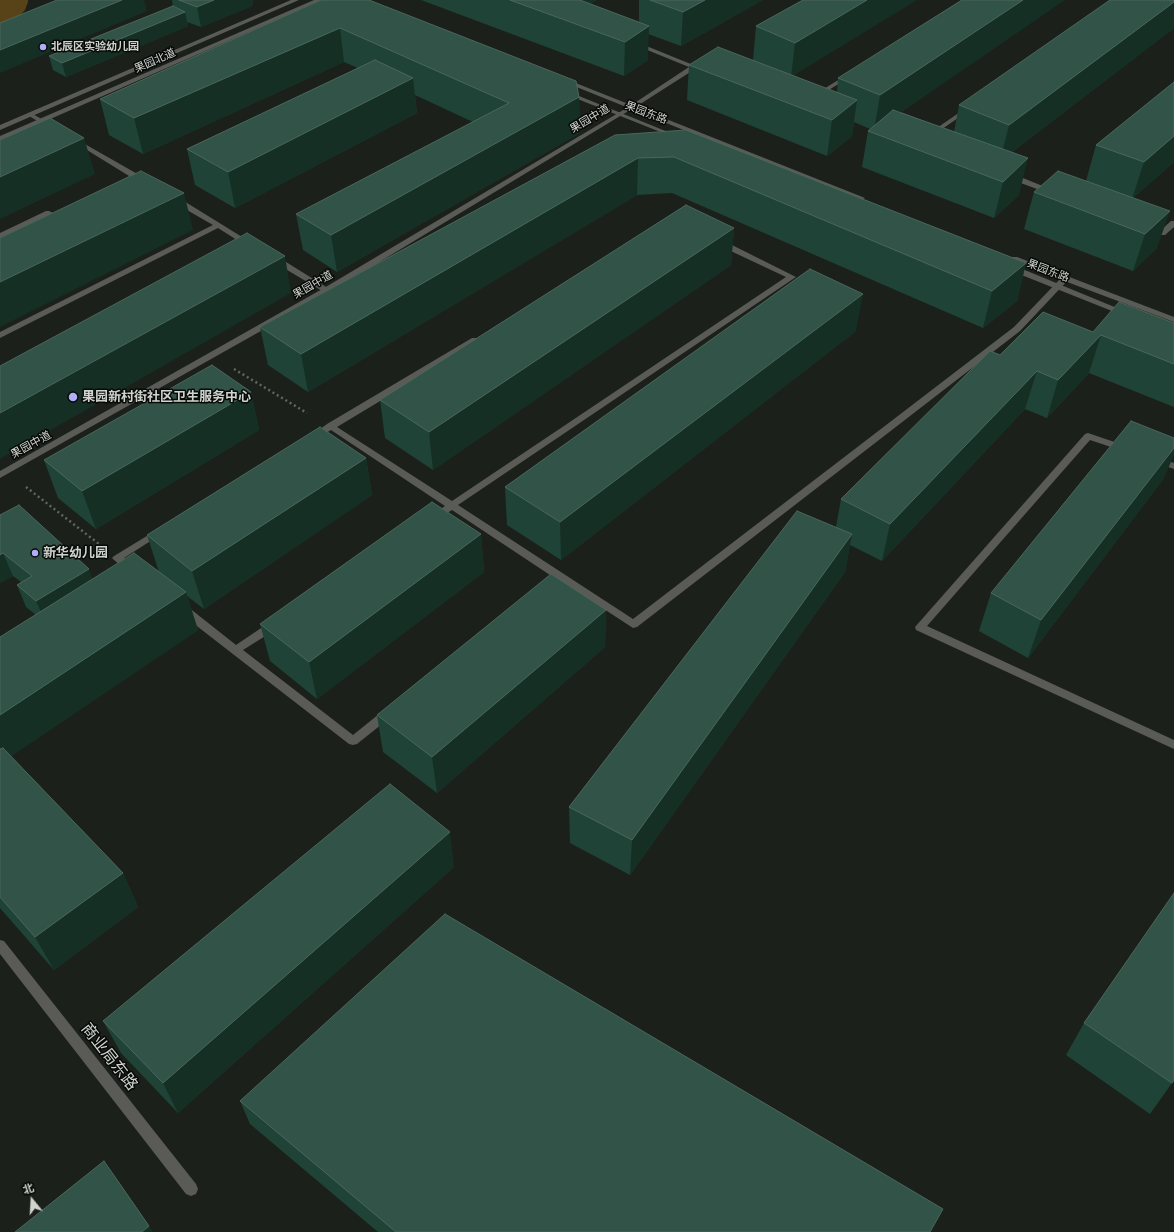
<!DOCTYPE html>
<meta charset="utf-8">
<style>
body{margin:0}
#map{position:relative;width:1174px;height:1232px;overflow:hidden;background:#1b211a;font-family:"Open Sans","Noto Sans SC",sans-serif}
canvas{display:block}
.north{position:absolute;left:12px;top:1180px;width:40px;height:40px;-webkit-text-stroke:3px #070a07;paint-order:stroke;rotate:342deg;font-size:11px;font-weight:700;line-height:16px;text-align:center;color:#d0d4cf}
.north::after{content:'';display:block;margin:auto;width:14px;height:18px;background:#d0d4cf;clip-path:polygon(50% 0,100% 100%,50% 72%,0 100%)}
</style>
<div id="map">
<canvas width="1174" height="1232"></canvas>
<div class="north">北</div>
</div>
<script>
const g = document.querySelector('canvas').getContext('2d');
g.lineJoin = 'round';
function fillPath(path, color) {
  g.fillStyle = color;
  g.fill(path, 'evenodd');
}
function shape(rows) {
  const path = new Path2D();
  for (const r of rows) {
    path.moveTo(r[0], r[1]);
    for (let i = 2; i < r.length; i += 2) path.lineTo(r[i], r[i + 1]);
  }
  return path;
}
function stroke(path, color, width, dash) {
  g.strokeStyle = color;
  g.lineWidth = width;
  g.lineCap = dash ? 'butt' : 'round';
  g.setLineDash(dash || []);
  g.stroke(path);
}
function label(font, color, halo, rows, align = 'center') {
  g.font = font + ' "Open Sans","Noto Sans SC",sans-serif';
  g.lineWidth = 3;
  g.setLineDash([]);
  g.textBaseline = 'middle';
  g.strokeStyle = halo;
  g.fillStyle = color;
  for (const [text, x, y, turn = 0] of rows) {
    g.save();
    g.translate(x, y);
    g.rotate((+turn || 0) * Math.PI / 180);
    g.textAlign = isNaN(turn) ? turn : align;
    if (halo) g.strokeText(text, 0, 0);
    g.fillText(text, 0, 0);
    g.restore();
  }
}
const green = shape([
 [0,0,28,0,28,2,25,10,17,19,0,28]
]);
const path = shape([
 [234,369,307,413],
 [26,487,99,544]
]);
const service = shape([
 [635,43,639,43,703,69,700,71,695,69,634,108,630,108,630,106,689,67,635,45,635,43],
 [848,74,853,75,819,96,814,95,848,74],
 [966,108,971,109,932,136,928,136,928,134,966,108],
 [31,113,52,125,53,126,48,127,29,116,28,115,31,113],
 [76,139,148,180,149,182,145,184,142,184,74,142,72,141,76,139],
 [1007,174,1013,174,1055,191,1051,193,1048,193,1007,178,1007,174],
 [173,198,179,198,255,245,254,247,248,247,218,228,0,338,0,332,213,225,173,202,173,198],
 [46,211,49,211,53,213,0,238,0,233,46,211],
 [1171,221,1174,221,1174,227,1165,235,1159,235,1146,229,1150,227,1161,230,1171,221],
 [718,241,724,241,796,277,458,505,633,619,1014,327,1062,277,1068,277,1069,279,1020,331,637,627,633,628,564,583,553,592,547,592,545,589,547,586,556,579,452,510,436,520,430,520,428,518,430,516,445,506,331,430,316,439,310,439,309,437,327,424,472,338,478,338,479,340,478,342,337,427,452,501,786,277,718,245,718,241],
 [272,257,278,257,331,290,327,292,324,292,272,261,272,257],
 [1088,433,1126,446,1127,448,1123,451,1090,440,927,626,1174,740,1174,749,916,630,915,627,1085,434,1088,433],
 [1157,457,1174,463,1174,469,1154,462,1152,460,1154,458,1157,457],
 [160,528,163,529,165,531,163,533,124,558,135,568,137,570,135,572,129,572,114,560,112,558,114,556,160,528],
 [184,606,188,607,236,645,270,622,278,622,279,625,278,628,243,650,353,735,384,710,388,709,392,710,393,713,392,716,357,744,353,745,349,744,180,613,179,610,180,607,184,606],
 [0,940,4,941,196,1184,198,1189,196,1194,191,1196,186,1194,0,954,0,940]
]);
const minor = shape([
 [630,106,635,107,330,292,0,478,0,471,324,288,630,106]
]);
const tertiary = shape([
 [291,0,299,0,0,130,0,125,291,0],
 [314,0,322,0,0,141,0,136,314,0],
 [564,80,568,80,865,198,861,200,858,200,564,82,564,80],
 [565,92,569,92,678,136,673,137,565,94,565,92],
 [1011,257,1017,257,1174,317,1174,322,1011,261,1011,257],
 [1009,266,1015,266,1129,313,1125,315,1122,315,1009,270,1009,266]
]);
const wall = shape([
 [172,0,253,0,252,6,201,27,187,22,188,26,66,77,53,70,49,56,177,8,176,7,173,6],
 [321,0,579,97,580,133,337,272,303,250,296,214,473,122,415,95,417,113,235,208,195,185,187,149,358,68,344,62,143,154,109,135,100,99],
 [421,0,597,0,590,4,639,22,639,0,763,0,681,46,648,34,648,60,624,76],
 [803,0,794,76,837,92,838,78,962,0,901,112,954,132,959,105,1174,0,1174,28,1012,152,1019,195,994,218,862,167,868,131,870,129,854,122,852,136,827,156,687,100,689,65,753,60,756,26],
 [1174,82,1174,162,1133,198,1157,248,1133,271,1024,229,1034,192,1086,181,1096,145],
 [615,135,1026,263,1017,301,983,328,672,193,637,195,308,392,268,365,260,327],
 [734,228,731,265,433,470,385,438,380,400],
 [1174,323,1174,407,1089,373,1047,418,1025,409,882,561,850,545,845,572,630,875,570,843,569,807,836,527,841,499,1000,355,1093,332],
 [856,331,561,560,507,525,505,487],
 [251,392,259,430,96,529,58,498,44,460],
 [366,458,372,495,204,609,187,596,198,630,11,756,123,873,138,907,54,970,0,908,0,637,36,615,26,607,17,585,21,582,13,576,0,583,0,515,93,579,159,572,147,535],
 [1164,478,1028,658,979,631,991,593],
 [481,534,484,572,317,699,270,661,260,624],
 [606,610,605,647,437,793,383,752,377,715],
 [454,867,178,1113,121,1053,103,1021],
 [1084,1023,1172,1083,1150,1114,1066,1055],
 [240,1101,931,1232,378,1232,250,1124]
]);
const shadedWall = shape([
 [122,0,144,0,147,11,0,73,0,50],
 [214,0,253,0,252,6,201,27,197,7],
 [573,0,597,0,573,12],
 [705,0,763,0,681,46,683,12],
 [867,0,917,0,791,77,795,43],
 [1023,0,1065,0,874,131,880,95],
 [1174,2,1174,28,1000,161,1009,125],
 [185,12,188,26,66,77,62,63],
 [649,26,648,60,624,76,625,42],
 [340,28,344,62,143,154,134,118],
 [413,78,417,113,235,208,228,172],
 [579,97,580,133,337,272,331,235],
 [857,100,852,136,827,156,832,120],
 [1174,136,1174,162,1132,199,1144,162],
 [84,138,95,174,0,219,0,177],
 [638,158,637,195,308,392,301,354],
 [1028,158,1019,195,994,218,1003,182],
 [184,193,193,230,0,327,0,282],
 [1170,211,1157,248,1133,271,1145,234],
 [734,228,731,265,433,470,429,432],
 [285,256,291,293,0,459,0,413],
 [1026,263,1017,301,983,328,992,291],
 [863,294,856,331,561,560,560,522],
 [1101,335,1089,373,1047,418,1058,380],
 [1037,371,1025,409,882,561,890,524],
 [251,392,259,430,96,529,82,491],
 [1174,448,1174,455,1164,478,1028,658,1041,620],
 [366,458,372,495,204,609,192,571],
 [481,534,484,572,317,699,309,662],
 [852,534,845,572,630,875,632,840],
 [3,553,13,576,0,583,0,555],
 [89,569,97,591,46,623,36,601],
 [186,592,198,630,0,764,0,715],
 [606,610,605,647,437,793,432,757],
 [450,832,454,867,178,1113,163,1083],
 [123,873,138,907,54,970,35,937],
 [149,1226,153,1232,142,1232]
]);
const building = shape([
 [57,0,122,0,0,50,0,23,57,0],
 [179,0,214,0,197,7,179,0],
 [321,0,369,0,576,81,579,97,331,235,296,214,509,103,340,28,134,118,100,99,321,0],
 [510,0,580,0,649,26,625,42,510,0],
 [650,0,705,0,683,12,650,0],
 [803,0,867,0,795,43,756,26,803,0],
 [962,0,1023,0,880,95,838,78,962,0],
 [1110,0,1174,0,1174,2,1009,125,959,105,1110,0],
 [173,6,185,12,62,63,49,56,173,6],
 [718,47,857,100,832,120,689,65,718,47],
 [375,60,413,78,228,172,187,149,375,60],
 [1174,82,1174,136,1144,162,1096,145,1174,82],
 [893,110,1028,158,1003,182,868,131,893,110],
 [50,118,84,138,0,177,0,140,50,118],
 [686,130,1026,263,992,291,674,157,638,158,301,354,260,327,615,135,686,130],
 [141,171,184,193,0,282,0,238,141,171],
 [1058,171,1170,211,1145,234,1034,192,1058,171],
 [686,205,734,228,429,432,380,400,686,205],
 [247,233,285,256,0,413,0,366,247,233],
 [810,269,863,294,560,522,505,487,810,269],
 [1119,302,1174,323,1174,364,1101,335,1058,380,1037,371,890,524,841,499,990,351,1000,355,1043,312,1093,332,1119,302],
 [212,365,251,392,82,491,44,460,212,365],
 [1131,421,1174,438,1174,448,1041,620,991,593,1131,421],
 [320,427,366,458,192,571,147,535,320,427],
 [432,502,481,534,309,662,260,624,432,502],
 [19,505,89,569,36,601,17,585,32,576,3,553,0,555,0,515,19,505],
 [797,511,852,534,632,840,569,807,797,511],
 [134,553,186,592,0,715,0,637,134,553],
 [551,574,606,610,432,757,377,715,551,574],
 [3,748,123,873,35,937,0,897,0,749,3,748],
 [390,784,450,832,163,1083,103,1021,390,784],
 [1174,893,1174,1080,1172,1083,1084,1023,1174,893],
 [445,914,943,1209,930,1232,396,1232,240,1101,445,914],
 [104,1161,149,1226,142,1232,15,1232,104,1161]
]);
const markers = [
 [43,47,4,"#b2adf9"],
 [73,397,5,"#b2adf9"],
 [35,553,4,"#b2adf9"]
];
const farPoinames = [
 ["北辰区实验幼儿园",51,47]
];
const farStreetnames = [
 ["果园北道",155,61,-24],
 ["果园东路",646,113,21],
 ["果园中道",590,119,-31],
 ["果园东路",1048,271,21],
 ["果园中道",313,285,-30],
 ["果园中道",31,445,-29]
];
const poiNames = [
 ["果园新村街社区卫生服务中心",82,397],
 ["新华幼儿园",43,553]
];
const nearStreetnames = [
 ["商业局东路",109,1057,52]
];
fillPath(green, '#574317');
stroke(path, '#616660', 2.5, [2, 3]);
fillPath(service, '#5a5b56');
fillPath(minor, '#5a5b56');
fillPath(tertiary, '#5a5b56');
fillPath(wall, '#1f4337');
fillPath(shadedWall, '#162f25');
fillPath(building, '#325348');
stroke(building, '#4b675d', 1);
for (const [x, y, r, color] of markers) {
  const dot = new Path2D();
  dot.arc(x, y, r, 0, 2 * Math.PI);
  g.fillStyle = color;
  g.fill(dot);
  stroke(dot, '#070a07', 1.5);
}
label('bold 11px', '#d0d4cf', '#070a07', farPoinames, 'left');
label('11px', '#d0d4cf', '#070a07', farStreetnames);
label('bold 13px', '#d0d4cf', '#070a07', poiNames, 'left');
label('16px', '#d0d4cf', '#070a07', nearStreetnames);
</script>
